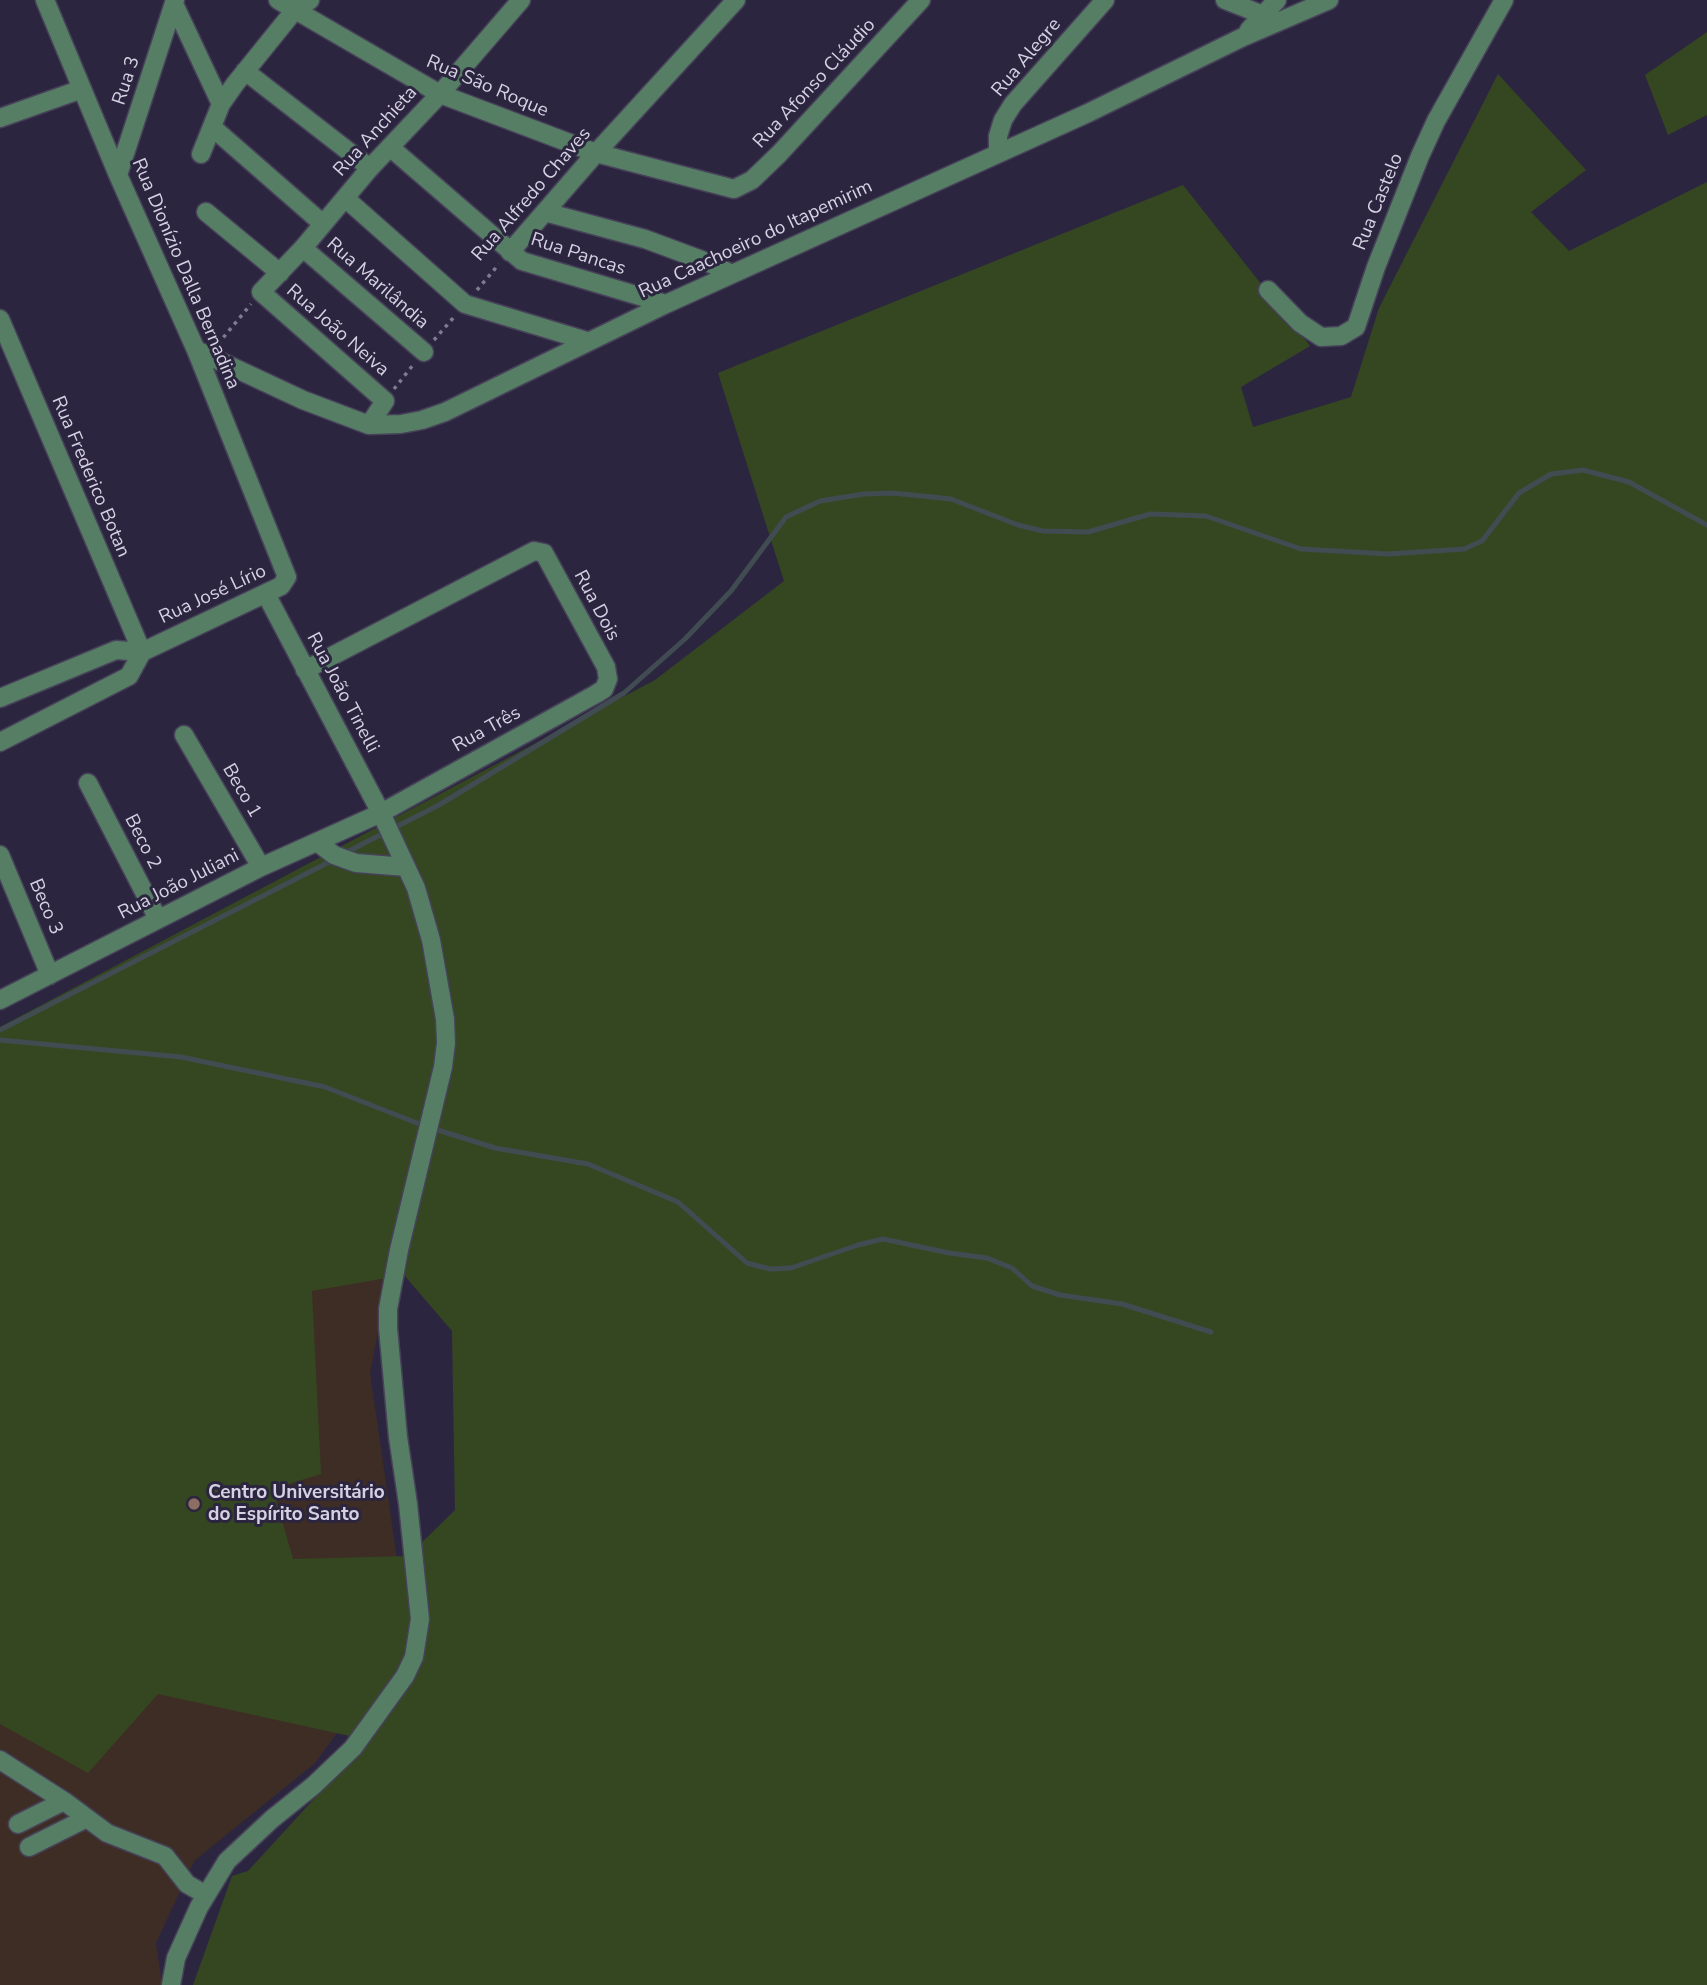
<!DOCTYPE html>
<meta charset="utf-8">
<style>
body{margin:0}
canvas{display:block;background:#2c253f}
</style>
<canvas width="1707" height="1985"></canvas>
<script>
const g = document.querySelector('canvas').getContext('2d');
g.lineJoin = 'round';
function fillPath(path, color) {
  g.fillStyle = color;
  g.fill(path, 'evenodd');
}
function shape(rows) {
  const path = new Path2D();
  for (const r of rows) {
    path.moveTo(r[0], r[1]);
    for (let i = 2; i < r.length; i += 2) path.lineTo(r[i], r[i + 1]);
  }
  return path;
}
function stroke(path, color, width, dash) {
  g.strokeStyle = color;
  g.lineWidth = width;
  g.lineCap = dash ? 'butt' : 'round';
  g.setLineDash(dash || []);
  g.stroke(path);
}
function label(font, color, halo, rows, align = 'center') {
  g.font = font + ' "Nunito Sans",sans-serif';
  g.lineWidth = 6;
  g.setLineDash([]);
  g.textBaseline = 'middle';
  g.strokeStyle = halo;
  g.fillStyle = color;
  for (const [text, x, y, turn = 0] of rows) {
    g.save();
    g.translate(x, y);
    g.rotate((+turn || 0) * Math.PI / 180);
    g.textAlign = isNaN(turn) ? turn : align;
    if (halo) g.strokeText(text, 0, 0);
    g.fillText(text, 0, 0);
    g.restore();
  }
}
const education = shape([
 [436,1032,370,1373,408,1635,315,1763,194,1861,156,1943,162,1985,0,1985,0,1044]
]);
const green = shape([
 [1707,32,1707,115,1668,135,1645,75],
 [1498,74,1586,170,1531,212,1569,251,1707,182,1707,1985,193,1985,232,1876,248,1871,368,1740,158,1694,88,1773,0,1724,0,1027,655,680,784,581,718,373,1183,185,1310,346,1241,387,1253,427,1351,397,1379,308],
 [404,1275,452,1331,455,1510,408,1556,293,1559,273,1489,321,1474,312,1291]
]);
const stream = shape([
 [343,854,439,805,624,693,685,639,731,591,786,517,820,501,864,494,893,493,951,499,1018,525,1043,531,1088,532,1150,514,1206,516,1301,549,1388,554,1464,549,1482,541,1519,493,1551,474,1583,470,1629,482,1707,525],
 [0,1030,335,859],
 [0,1040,181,1057,325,1087,422,1125,495,1148,588,1164,678,1202,747,1263,770,1269,791,1268,858,1245,883,1239,949,1253,987,1258,1012,1268,1032,1286,1060,1295,1122,1304,1211,1332]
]);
const path = shape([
 [477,290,499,264],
 [434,340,454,317],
 [218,344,251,304],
 [394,389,413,365]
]);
const minor = shape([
 [278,0,440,94,596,153,734,189,752,180,779,154,921,0],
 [1225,0,1263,15],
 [174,4,221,104],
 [1249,30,1277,0],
 [245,71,370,168],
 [0,118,82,89],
 [212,127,323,224],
 [391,148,522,261,666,304],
 [998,152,998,136,1003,120,1013,104,1105,0],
 [201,154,221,104,235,84,294,11,310,0],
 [118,175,175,0],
 [345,198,465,304,587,341],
 [206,212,280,273],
 [545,212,645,239,707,262,732,274],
 [303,248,424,352],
 [510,252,596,153,736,0],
 [1268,290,1300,323,1321,337,1341,336,1356,327,1376,267,1420,156,1436,121,1504,0],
 [0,319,142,652,129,676,0,742],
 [196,350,303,400,369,425,401,424,422,420,445,412,666,304,1088,113,1243,37,1329,0],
 [369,425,385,401,261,292,303,248,370,168,440,94,521,0],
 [0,698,116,650,142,652,281,586,287,577,196,350,118,175,45,0],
 [184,735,261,867],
 [88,783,158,919],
 [317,842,334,855,356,863,406,867],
 [0,855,50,975],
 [0,1000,261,867,381,813,596,694,604,689,608,679,606,667,544,553,534,551,305,670],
 [0,1760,64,1801,107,1833,165,1856,187,1884,206,1895],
 [18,1824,64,1801],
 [29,1847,87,1818],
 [171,1985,176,1958,199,1907,227,1861,272,1819,313,1786,353,1748,405,1676,414,1657,420,1619,408,1504,398,1437,388,1328,388,1309,399,1250,443,1067,446,1043,445,1019,431,940,416,888,381,813,266,594]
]);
const markers = [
 [194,1504,7,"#8d6e63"]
];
const streetNames = [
 ["Rua Alegre",1027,58,-50],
 ["Rua 3",127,81,-72],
 ["Rua Afonso Cláudio",815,84,-47],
 ["Rua São Roque",487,87,23],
 ["Rua Anchieta",376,132,-48],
 ["Rua Alfredo Chaves",532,195,-49],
 ["Rua Castelo",1379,202,-68],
 ["Rua Caachoeiro do Itapemirim",756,240,-25],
 ["Rua Pancas",578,255,18],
 ["Rua Dionízio Dalla Bernadina",185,274,67],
 ["Rua Marilândia",377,284,41],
 ["Rua João Neiva",337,331,41],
 ["Rua Frederico Botan",90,477,67],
 ["Rua José Lírio",213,595,-25],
 ["Rua Dois",596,606,62],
 ["Rua João Tinelli",342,693,62],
 ["Rua Três",487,730,-29],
 ["Beco 1",241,791,60],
 ["Beco 2",142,842,63],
 ["Rua João Juliani",179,885,-27],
 ["Beco 3",45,907,67]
];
const poiNames = [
 ["Centro Universitário",208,1493],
 ["do Espírito Santo",208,1515]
];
fillPath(education, '#3e2d24');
fillPath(green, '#354721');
stroke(stream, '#404c52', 5);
stroke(minor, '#474159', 21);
stroke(path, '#817b91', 3.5, [3.5, 5]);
stroke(minor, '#557e65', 18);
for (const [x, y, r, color] of markers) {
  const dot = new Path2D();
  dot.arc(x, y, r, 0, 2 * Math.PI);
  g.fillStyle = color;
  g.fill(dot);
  stroke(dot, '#2c253f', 2.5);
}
label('19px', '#d5d1e3', '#2c253f', streetNames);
label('bold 19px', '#d5d1e3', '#2c253f', poiNames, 'left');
</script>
